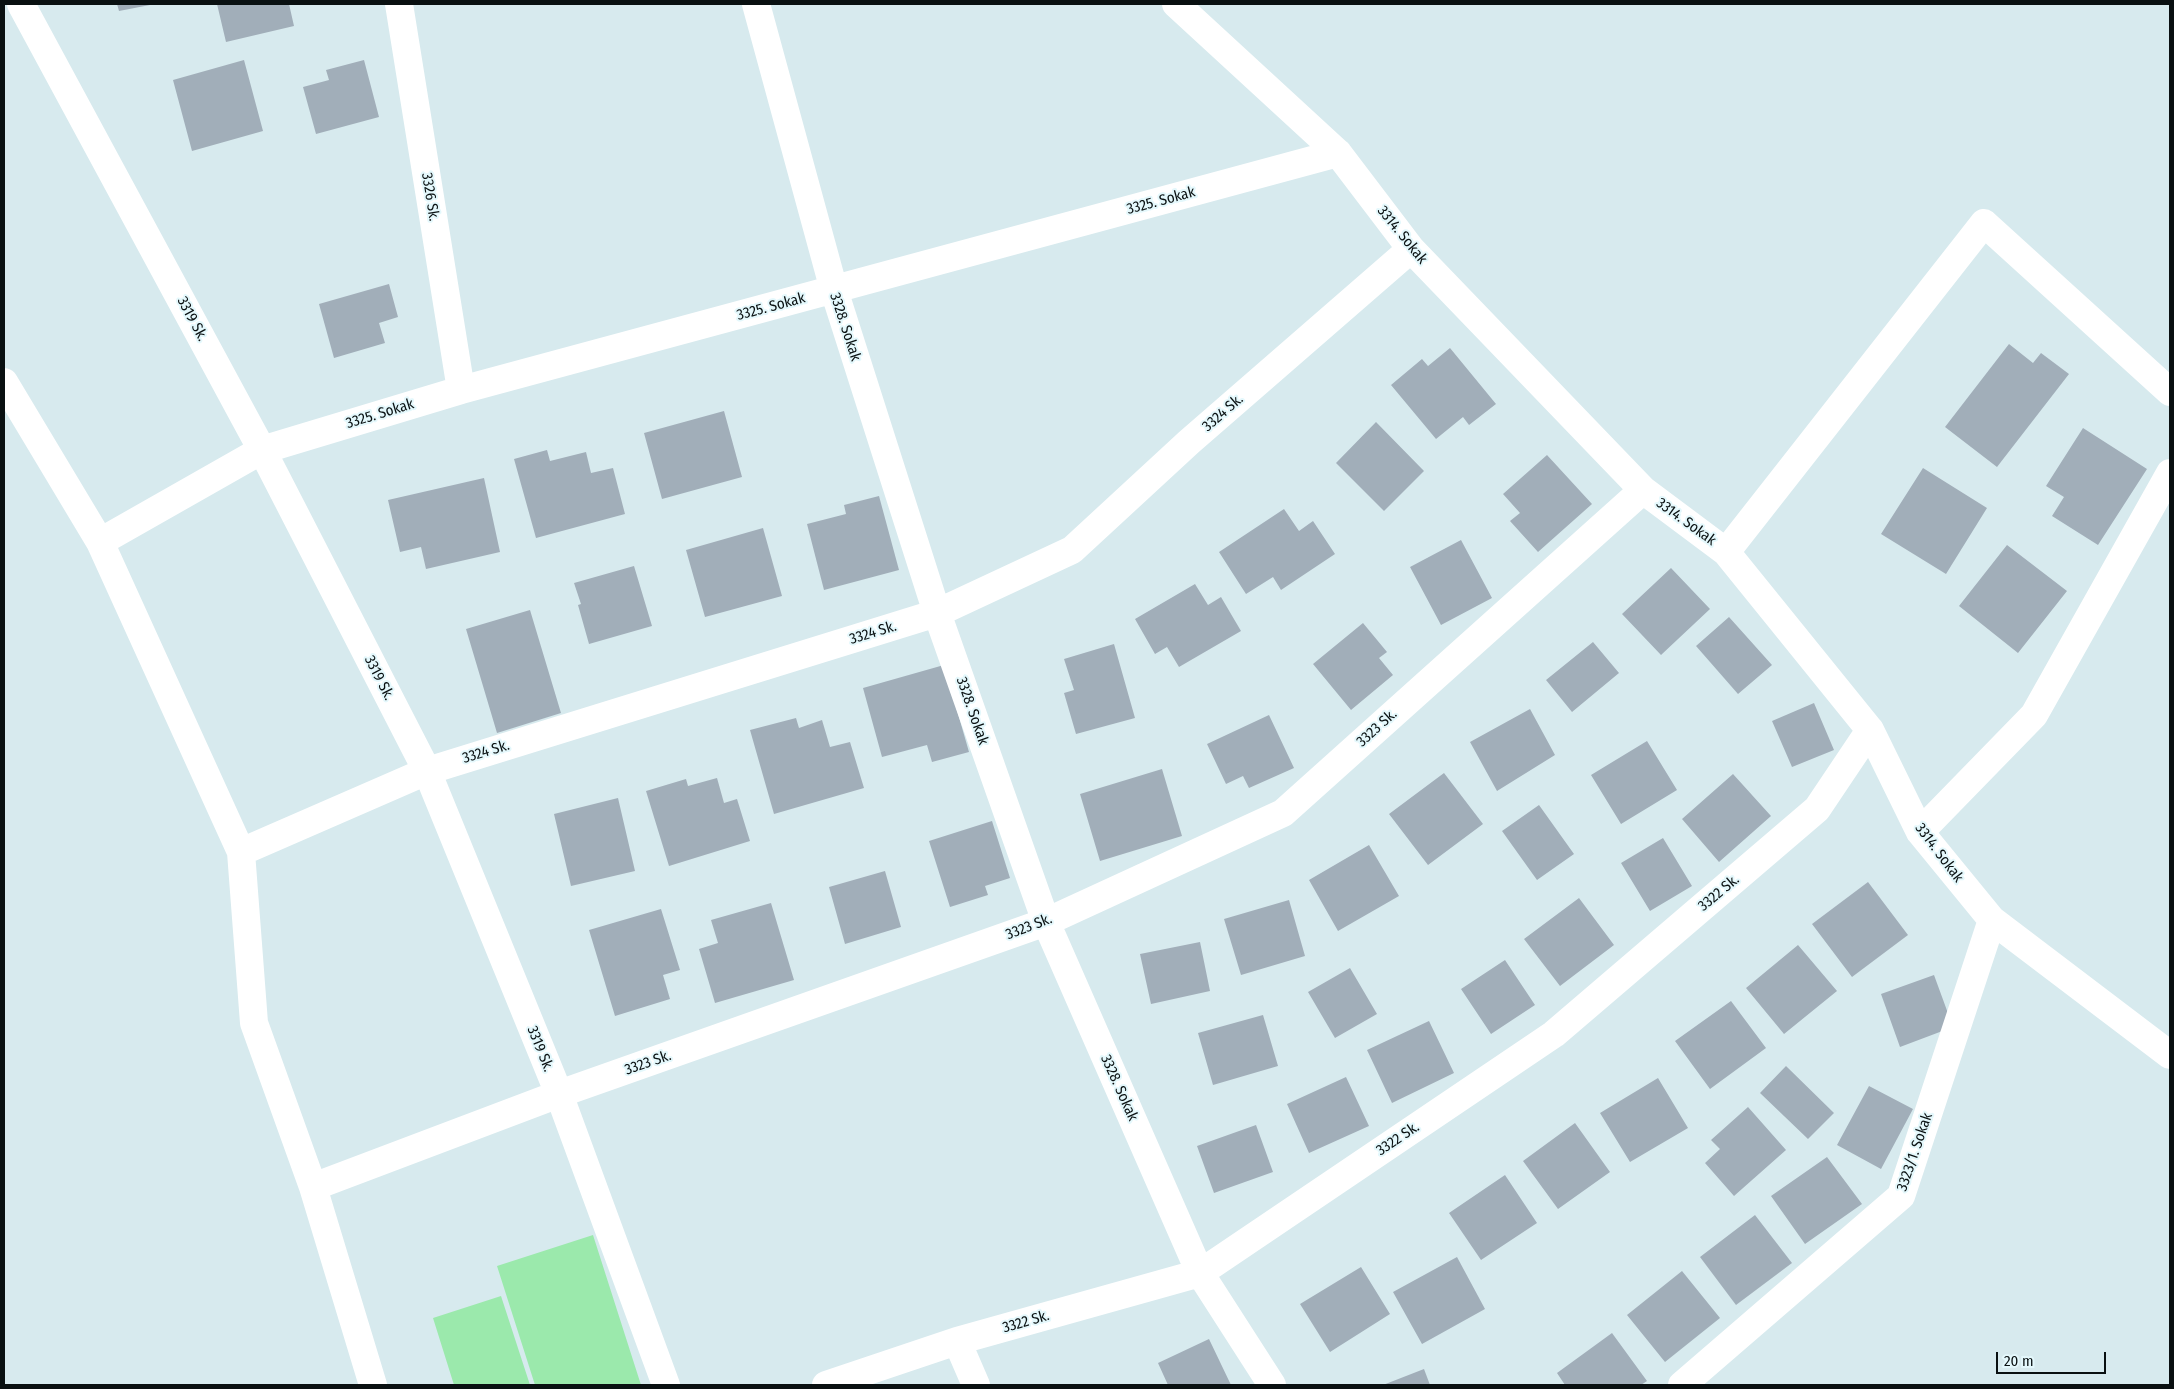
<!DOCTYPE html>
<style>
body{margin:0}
#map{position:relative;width:2174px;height:1389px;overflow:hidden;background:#d7eaee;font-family:"Fira Sans Condensed",sans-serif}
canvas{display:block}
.frame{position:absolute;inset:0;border:5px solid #091011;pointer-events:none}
.scale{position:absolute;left:1996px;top:1352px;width:110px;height:22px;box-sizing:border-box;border:2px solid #091011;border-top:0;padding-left:6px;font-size:15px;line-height:18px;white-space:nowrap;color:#091011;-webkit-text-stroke:4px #e4f8fc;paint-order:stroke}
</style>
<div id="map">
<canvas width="2174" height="1389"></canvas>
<div class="frame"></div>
<div class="scale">20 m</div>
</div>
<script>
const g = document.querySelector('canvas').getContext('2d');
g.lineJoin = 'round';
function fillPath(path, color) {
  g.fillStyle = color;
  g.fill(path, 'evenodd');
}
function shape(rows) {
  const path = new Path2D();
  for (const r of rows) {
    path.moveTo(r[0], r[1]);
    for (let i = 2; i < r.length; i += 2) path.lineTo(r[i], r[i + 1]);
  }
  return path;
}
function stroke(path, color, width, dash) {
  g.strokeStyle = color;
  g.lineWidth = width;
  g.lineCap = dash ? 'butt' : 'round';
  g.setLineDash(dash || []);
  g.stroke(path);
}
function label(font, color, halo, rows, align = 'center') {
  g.font = font + ' "Fira Sans Condensed",sans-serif';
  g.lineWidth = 4;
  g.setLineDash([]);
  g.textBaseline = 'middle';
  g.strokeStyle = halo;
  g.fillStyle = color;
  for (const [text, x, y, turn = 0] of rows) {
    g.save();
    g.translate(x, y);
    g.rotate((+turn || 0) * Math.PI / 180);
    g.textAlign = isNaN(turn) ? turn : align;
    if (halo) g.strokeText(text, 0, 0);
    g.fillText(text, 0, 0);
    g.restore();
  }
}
const green = shape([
 [593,1235,641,1385,535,1385,497,1266],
 [501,1296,530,1385,454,1385,433,1318]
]);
const building = shape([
 [117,4,150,4,150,5,119,11],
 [217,4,289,4,294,26,226,42],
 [244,60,263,131,192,151,173,80],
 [364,60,379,117,316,134,303,87,329,80,326,70],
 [389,284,398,317,379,323,385,343,334,358,319,304],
 [2009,344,2033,363,2041,353,2069,374,1997,467,1945,427],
 [1450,348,1496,404,1469,425,1463,417,1436,439,1391,385,1422,359,1428,366],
 [724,411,742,477,662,499,644,433],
 [1376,422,1424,471,1384,511,1336,463],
 [2083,428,2147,469,2098,545,2052,516,2064,497,2046,486],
 [547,450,550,461,586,452,591,473,613,468,625,514,536,538,514,459],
 [1547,455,1592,504,1538,552,1510,521,1520,513,1503,494],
 [1923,468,1987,508,1946,574,1881,534],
 [484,478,500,552,426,569,421,547,400,552,388,500],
 [879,496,899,570,824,590,807,524,846,514,844,505],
 [1284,509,1299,531,1313,521,1335,554,1281,590,1273,577,1246,594,1219,552],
 [763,528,782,596,705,617,686,550],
 [1461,540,1492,598,1441,625,1410,567],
 [2007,545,2067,591,2018,653,1959,606],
 [634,566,652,626,589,644,578,605,581,604,574,583],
 [1671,568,1710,609,1661,655,1622,614],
 [1195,584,1208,605,1221,597,1241,631,1179,667,1167,647,1155,654,1135,619],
 [530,610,561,713,497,733,466,629],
 [1729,617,1772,665,1738,694,1696,646],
 [1363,623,1387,652,1379,658,1393,675,1351,710,1313,664],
 [1593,642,1619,673,1572,712,1546,680],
 [1114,644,1135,718,1076,734,1064,693,1074,690,1064,659],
 [944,665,969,752,932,762,927,745,882,757,863,688],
 [1814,703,1834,750,1792,767,1772,721],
 [1530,709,1555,755,1497,791,1470,742],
 [1269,715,1294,768,1249,788,1243,776,1226,784,1207,744],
 [796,718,799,728,822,720,830,747,850,742,864,788,774,814,750,730],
 [1647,741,1677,790,1621,824,1591,775],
 [1162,769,1182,836,1100,861,1080,794],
 [1444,773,1483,824,1428,865,1389,814],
 [1733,774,1771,816,1719,862,1682,819],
 [717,778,724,803,737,799,750,841,669,866,646,791,686,779,688,786],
 [618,798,635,871,571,886,554,814],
 [1539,805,1574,854,1537,880,1502,831],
 [992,821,1010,878,985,886,988,895,950,907,929,841],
 [1663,838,1692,886,1650,911,1621,863],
 [1369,845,1399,896,1338,931,1309,880],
 [885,871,901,927,845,944,829,887],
 [1868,882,1908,935,1852,977,1812,924],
 [1579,898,1614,945,1560,986,1524,939],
 [1289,900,1305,956,1241,975,1224,919],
 [771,903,794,980,715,1003,699,949,718,943,711,920],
 [661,909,680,970,663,975,670,999,615,1016,589,930],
 [1200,942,1210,991,1151,1004,1140,954],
 [1798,945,1837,991,1784,1034,1746,988],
 [1505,960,1535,1005,1491,1034,1461,989],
 [1350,968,1377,1014,1335,1038,1308,992],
 [1934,975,1953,1027,1900,1047,1881,994],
 [1731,1001,1766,1048,1710,1089,1675,1041],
 [1263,1015,1278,1066,1213,1085,1198,1033],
 [1429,1021,1454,1073,1392,1103,1367,1050],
 [1786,1066,1834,1113,1808,1139,1760,1093],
 [1346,1077,1369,1126,1309,1153,1287,1104],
 [1658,1078,1688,1128,1630,1162,1600,1113],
 [1869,1086,1913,1109,1881,1169,1837,1145],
 [1748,1107,1786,1150,1734,1196,1705,1163,1720,1149,1711,1140],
 [1575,1123,1610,1172,1558,1209,1523,1161],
 [1256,1125,1273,1172,1214,1193,1197,1146],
 [1827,1157,1862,1204,1805,1244,1771,1196],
 [1505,1175,1537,1223,1481,1260,1449,1213],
 [1755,1215,1792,1263,1736,1305,1700,1257],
 [1457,1257,1485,1309,1422,1344,1393,1292],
 [1361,1267,1390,1314,1330,1352,1300,1304],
 [1682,1271,1720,1318,1665,1362,1627,1315],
 [1612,1333,1647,1381,1641,1385,1565,1385,1557,1373],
 [1209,1339,1231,1385,1168,1385,1158,1363],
 [1424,1369,1430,1385,1383,1385]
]);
const minor = shape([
 [21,4,262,450,427,771,559,1094,666,1385],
 [399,4,461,390],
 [756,4,834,290,937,613,1046,922,1200,1273,1272,1385],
 [1176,4,1338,153,1411,249,1643,490,1726,552,1870,730,1920,832,1992,920,2170,1055],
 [4,382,100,542],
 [1726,552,1984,223,2170,392],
 [1920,832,2034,715,2170,473],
 [241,852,427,771,937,613,1072,550,1189,442,1411,249],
 [313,1187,559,1094,1046,922,1283,813,1643,490],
 [957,1341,976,1385],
 [373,1385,313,1187,254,1023,241,852,100,542,262,450,461,390,1338,153],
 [826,1385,957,1341,1200,1273,1554,1034,1817,809,1870,730],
 [1682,1385,1901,1196,1992,920]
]);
const streetNames = [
 ["3326 Sk.",430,197,81],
 ["3325. Sokak",1161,201,-15],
 ["3314. Sokak",1402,235,51],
 ["3325. Sokak",771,307,-15],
 ["3319 Sk.",192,319,62],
 ["3328. Sokak",845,327,72],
 ["3324 Sk.",1223,413,-41],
 ["3325. Sokak",380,414,-17],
 ["3314. Sokak",1686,522,36],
 ["3324 Sk.",873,633,-17],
 ["3319 Sk.",379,678,63],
 ["3328. Sokak",972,711,71],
 ["3323 Sk.",1377,728,-42],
 ["3324 Sk.",486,752,-17],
 ["3314. Sokak",1939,853,53],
 ["3322 Sk.",1719,893,-40],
 ["3323 Sk.",1029,927,-21],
 ["3319 Sk.",540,1049,68],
 ["3323 Sk.",648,1063,-19],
 ["3328. Sokak",1119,1088,66],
 ["3322 Sk.",1398,1139,-34],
 ["3323/1. Sokak",1915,1152,-71],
 ["3322 Sk.",1026,1322,-16]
];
fillPath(green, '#9be9ac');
fillPath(building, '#a1aeb9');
stroke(minor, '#fff', 28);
label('15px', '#091011', '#e4f8fc', streetNames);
</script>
